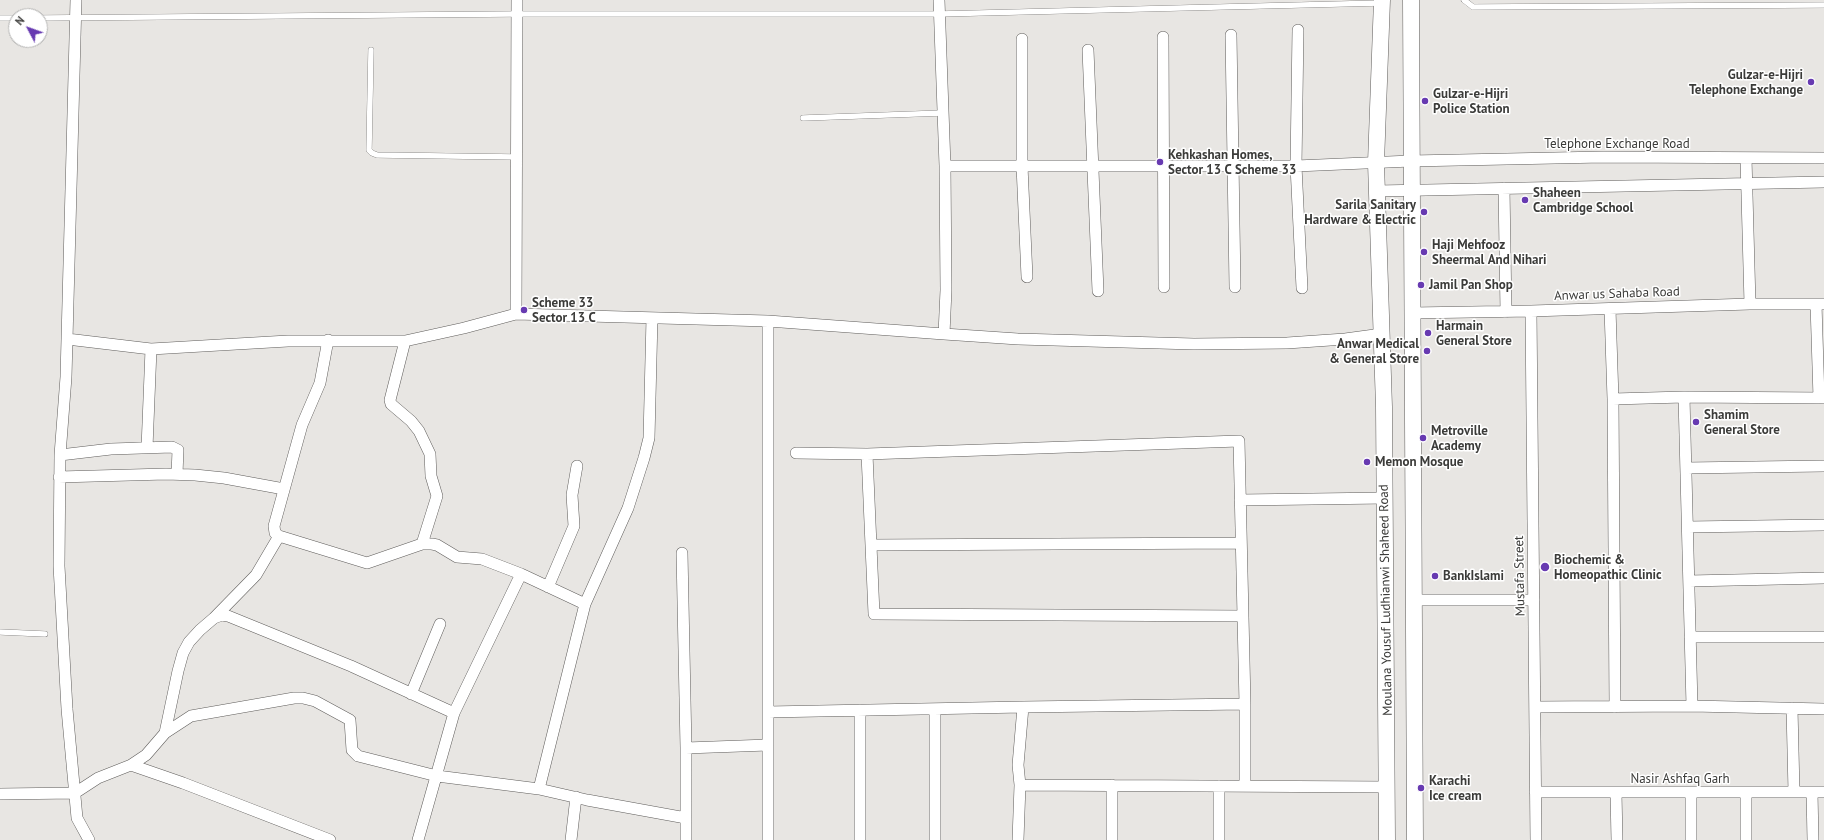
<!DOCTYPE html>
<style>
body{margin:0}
#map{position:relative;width:1824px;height:840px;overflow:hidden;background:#e8e6e3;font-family:"PT Sans",sans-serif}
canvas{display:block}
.north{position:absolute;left:8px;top:8px;width:40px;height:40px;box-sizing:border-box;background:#fff;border:1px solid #b1b1b0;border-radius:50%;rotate:311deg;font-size:11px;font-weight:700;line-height:16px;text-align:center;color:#3b3b39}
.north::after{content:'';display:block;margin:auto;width:14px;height:18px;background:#673ab1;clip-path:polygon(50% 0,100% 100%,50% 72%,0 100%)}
</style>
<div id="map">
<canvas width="1824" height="840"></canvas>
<div class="north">N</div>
</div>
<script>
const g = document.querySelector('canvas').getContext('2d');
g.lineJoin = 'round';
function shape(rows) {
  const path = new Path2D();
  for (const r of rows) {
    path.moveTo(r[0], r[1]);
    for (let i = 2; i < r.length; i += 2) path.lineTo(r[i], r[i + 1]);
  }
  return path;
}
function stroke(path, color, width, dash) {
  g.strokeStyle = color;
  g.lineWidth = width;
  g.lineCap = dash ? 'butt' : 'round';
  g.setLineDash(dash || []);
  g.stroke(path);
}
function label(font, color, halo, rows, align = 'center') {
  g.font = font + ' "PT Sans",sans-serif';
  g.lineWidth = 3;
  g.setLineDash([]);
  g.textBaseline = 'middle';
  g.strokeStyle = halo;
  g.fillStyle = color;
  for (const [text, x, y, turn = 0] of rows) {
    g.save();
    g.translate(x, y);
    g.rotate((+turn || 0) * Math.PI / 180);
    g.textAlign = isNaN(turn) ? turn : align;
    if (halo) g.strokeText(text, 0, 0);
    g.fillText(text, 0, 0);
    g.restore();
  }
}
const lane = shape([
 [1464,0,1473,7,1824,5],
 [0,18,16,18],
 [40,18,517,14,939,14,1381,3],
 [371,50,369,150,372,153,377,155,517,157],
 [803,118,943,113],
 [0,632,45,634]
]);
const street = shape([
 [76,0,66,377,60,455,59,566,67,709,77,818,89,840],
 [517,0,516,314,768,321],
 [939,0,945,166,1296,166,1411,161,1603,157,1824,158],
 [1298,30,1296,166,1302,288],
 [1231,35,1235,287],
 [1163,37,1164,287],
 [1022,39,1022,166,1027,277],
 [1088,50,1098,291],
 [1746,158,1750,304],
 [1504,188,1506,312],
 [1377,191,1824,182],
 [1816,304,1819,398],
 [1610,309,1613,399,1615,707],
 [1531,311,1536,840],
 [1412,313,1531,311,1750,304,1824,304],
 [944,334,1018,339,1194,344,1287,343,1345,339,1382,334],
 [67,339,151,349,288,341,405,341,464,328,516,314],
 [328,340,320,383,302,425,274,526,275,533,279,536,367,563,422,544,432,544,437,545,457,557,482,559,521,574,585,604],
 [405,341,390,400,391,404,411,421,419,431,430,454,431,476,437,496,422,544],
 [1684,397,1692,706],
 [1613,399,1684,397,1824,398],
 [147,448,151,349],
 [796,453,867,454,1239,441,1245,704],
 [867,454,874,614,1243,616],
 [60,455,111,449,172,447,178,450,177,474],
 [1686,468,1824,466],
 [59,477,166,474,195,475,224,478,284,489],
 [1240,500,1385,498],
 [1688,527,1824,525],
 [871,545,1241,543],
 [682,553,686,748,686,840],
 [1689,581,1824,578],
 [548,587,574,526,572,495,577,466],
 [1413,600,1534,600],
 [214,618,256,575,279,536],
 [1690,637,1824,637],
 [411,694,440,624],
 [1023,707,1245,704,1245,786],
 [1535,707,1692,706,1824,709],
 [1792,708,1794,792],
 [935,709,935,840],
 [860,710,860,840],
 [768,712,768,321,944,334,946,290,945,166],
 [165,733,178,671,183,653,189,642,200,630,214,618,222,615,228,616,351,666,454,713],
 [686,748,768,745],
 [131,765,183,783,330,840],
 [1219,786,1219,840],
 [539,789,585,604,628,508,644,458,649,438,652,318],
 [1535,792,1824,792],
 [1812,792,1813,840],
 [1616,793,1617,840],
 [0,794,75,793,98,778,131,765,146,755,165,733,191,716,294,698,303,698,315,701,350,720,352,750,358,756,437,776,539,789,587,800,686,818],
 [418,840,454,713,521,574],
 [571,840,576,797],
 [768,840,768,712,1023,707,1018,765,1020,785,1387,787],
 [1018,840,1020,785],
 [1112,840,1112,785],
 [1691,840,1691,793],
 [1746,840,1746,792]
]);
const secondary = shape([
 [1382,0,1376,163,1384,407,1387,840],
 [1411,0,1415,840]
]);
const markers = [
 [1811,82,4,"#673ab1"],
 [1425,101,4,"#673ab1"],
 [1160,162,4,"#673ab1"],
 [1525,200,4,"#673ab1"],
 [1424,212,4,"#673ab1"],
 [1424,252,4,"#673ab1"],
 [1421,285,4,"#673ab1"],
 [524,310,4,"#673ab1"],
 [1428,333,4,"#673ab1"],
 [1427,351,4,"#673ab1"],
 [1696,422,4,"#673ab1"],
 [1423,438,4,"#673ab1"],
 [1367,462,4,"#673ab1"],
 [1545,567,5,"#673ab1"],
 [1435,576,4,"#673ab1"],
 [1421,788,4,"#673ab1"]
];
const poiNames = [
 ["Gulzar-e-Hijri",1803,75,"right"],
 ["Telephone Exchange",1803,90,"right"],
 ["Gulzar-e-Hijri",1433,94],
 ["Police Station",1433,109],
 ["Kehkashan Homes,",1168,155],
 ["Sector 13 C Scheme 33",1168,170],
 ["Shaheen",1533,193],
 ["Cambridge School",1533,208],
 ["Sarila Sanitary",1416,205,"right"],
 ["Hardware & Electric",1416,220,"right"],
 ["Haji Mehfooz",1432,245],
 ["Sheermal And Nihari",1432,260],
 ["Jamil Pan Shop",1429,285],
 ["Scheme 33",532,303],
 ["Sector 13 C",532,318],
 ["Harmain",1436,326],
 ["General Store",1436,341],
 ["Anwar Medical",1419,344,"right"],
 ["& General Store",1419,359,"right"],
 ["Shamim",1704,415],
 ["General Store",1704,430],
 ["Metroville",1431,431],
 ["Academy",1431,446],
 ["Memon Mosque",1375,462],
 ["Biochemic &",1554,560],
 ["Homeopathic Clinic",1554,575],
 ["BankIslami",1443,576],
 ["Karachi",1429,781],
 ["Ice cream",1429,796]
];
const streetNames = [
 ["Telephone Exchange Road",1617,144],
 ["Anwar us Sahaba Road",1617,294,-2],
 ["Mustafa Street",1520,576,-91],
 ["Moulana Yousuf Ludhianwi Shaheed Road",1386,600,-91],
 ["Nasir Ashfaq Garh",1680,779]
];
stroke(lane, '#5f5d5b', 6);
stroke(street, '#5f5d5b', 12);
stroke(secondary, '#5f5d5b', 17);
stroke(lane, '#fff', 5.5);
stroke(street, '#fff', 11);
stroke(secondary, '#fff', 16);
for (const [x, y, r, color] of markers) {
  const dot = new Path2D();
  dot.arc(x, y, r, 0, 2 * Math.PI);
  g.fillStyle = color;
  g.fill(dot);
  stroke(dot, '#fff', 1.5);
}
label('bold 13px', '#3b3b39', '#fff', poiNames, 'left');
label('13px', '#3b3b39', '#fff', streetNames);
</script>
